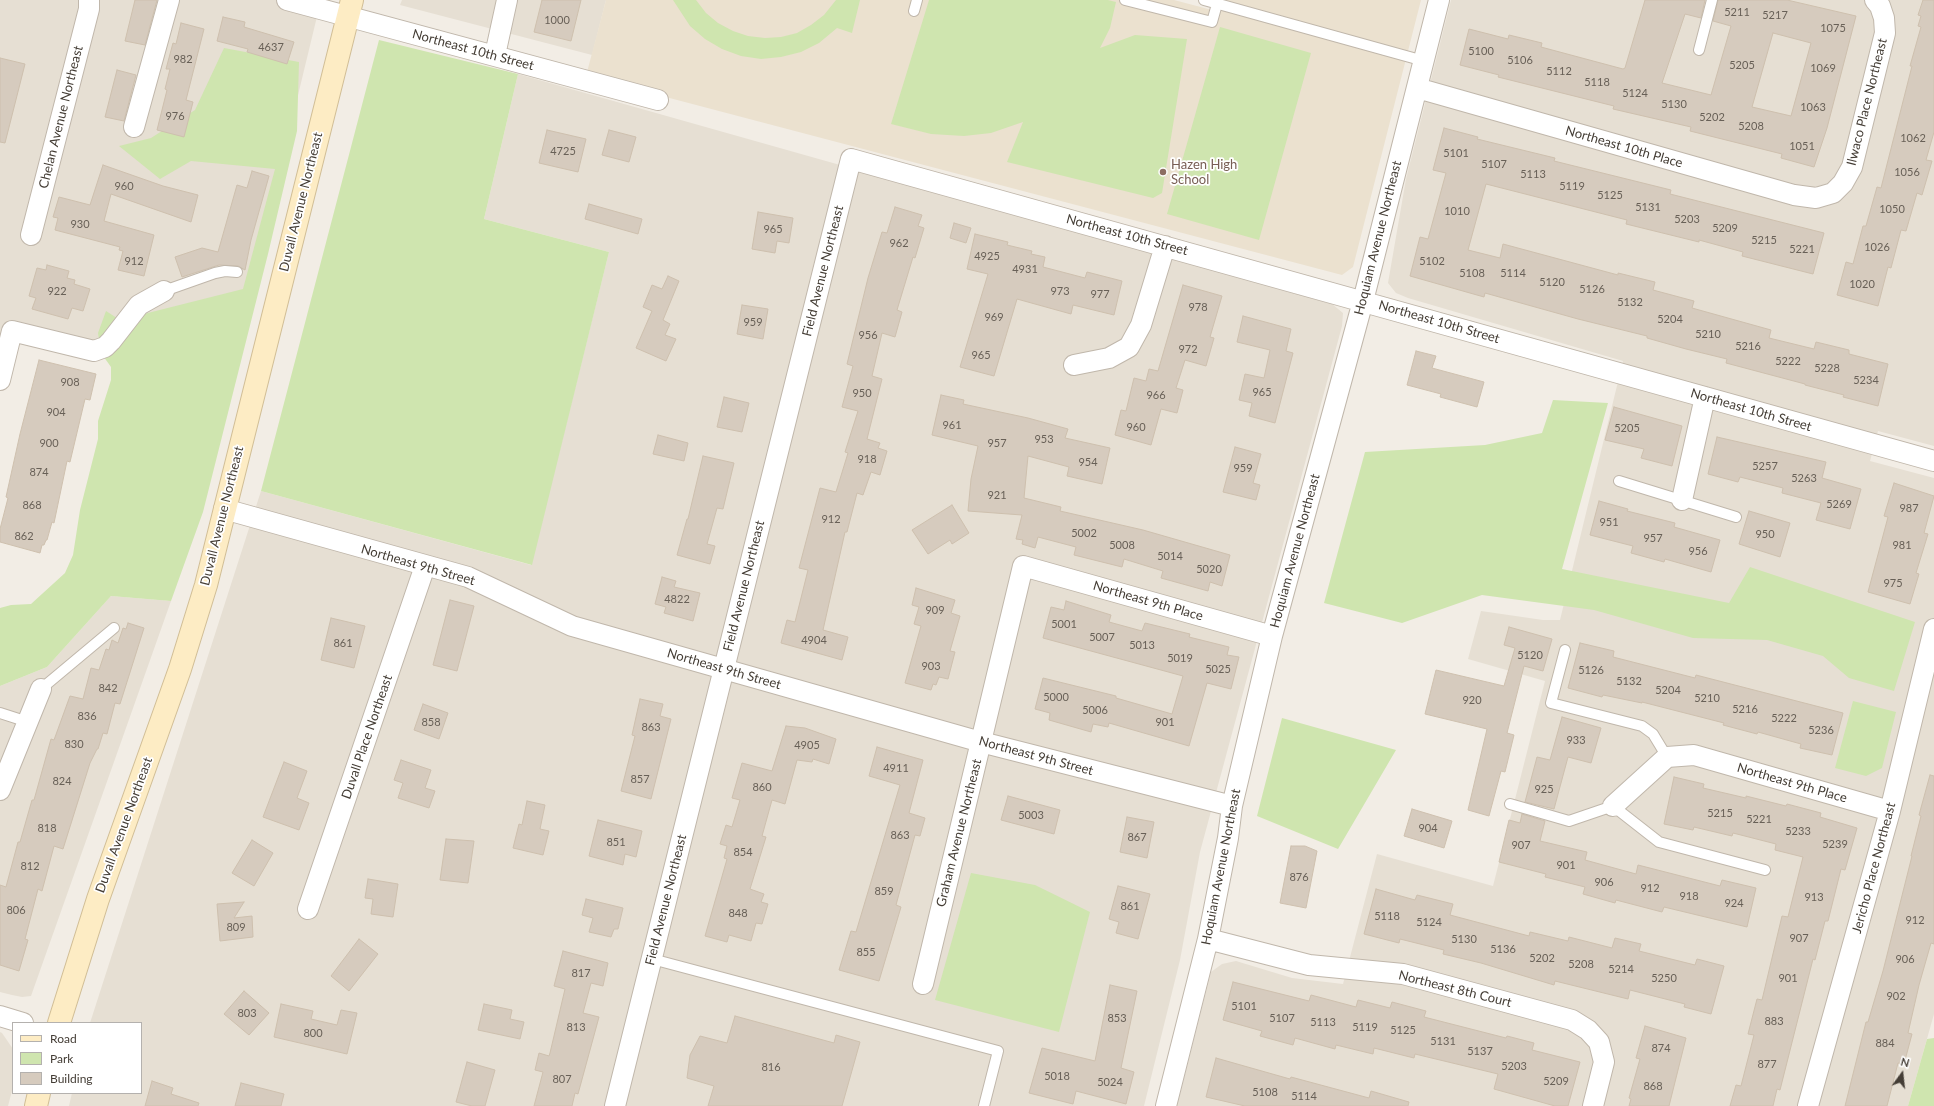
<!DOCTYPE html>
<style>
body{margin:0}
#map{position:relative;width:1934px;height:1106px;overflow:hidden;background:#f2ede5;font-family:Lato,sans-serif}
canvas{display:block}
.legend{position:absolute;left:12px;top:1022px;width:130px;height:72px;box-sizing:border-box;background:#fff;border:1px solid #b4b1ae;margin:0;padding:5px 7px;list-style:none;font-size:12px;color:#443d35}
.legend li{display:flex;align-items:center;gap:8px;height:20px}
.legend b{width:20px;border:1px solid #b4b1ae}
.north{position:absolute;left:1882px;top:1054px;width:40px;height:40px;-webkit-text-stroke:3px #fff;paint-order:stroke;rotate:15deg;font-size:11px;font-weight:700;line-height:16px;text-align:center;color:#443d35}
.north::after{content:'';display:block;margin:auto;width:14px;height:18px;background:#443d35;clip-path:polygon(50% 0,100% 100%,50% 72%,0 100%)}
</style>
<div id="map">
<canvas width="1934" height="1106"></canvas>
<ul class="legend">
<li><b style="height:5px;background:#fdecc4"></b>Road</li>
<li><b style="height:11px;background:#cfe5af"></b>Park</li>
<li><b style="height:11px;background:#d6cbbe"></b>Building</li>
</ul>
<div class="north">N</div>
</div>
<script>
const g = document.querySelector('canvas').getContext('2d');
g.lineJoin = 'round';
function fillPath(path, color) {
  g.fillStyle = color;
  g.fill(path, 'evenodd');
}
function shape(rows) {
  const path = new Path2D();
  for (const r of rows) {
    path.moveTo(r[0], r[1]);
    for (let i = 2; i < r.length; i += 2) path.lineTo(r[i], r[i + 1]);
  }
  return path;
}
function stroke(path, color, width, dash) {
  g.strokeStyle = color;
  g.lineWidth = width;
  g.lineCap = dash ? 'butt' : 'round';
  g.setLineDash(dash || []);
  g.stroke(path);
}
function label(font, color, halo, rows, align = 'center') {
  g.font = font + ' Lato,sans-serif';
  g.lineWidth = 3.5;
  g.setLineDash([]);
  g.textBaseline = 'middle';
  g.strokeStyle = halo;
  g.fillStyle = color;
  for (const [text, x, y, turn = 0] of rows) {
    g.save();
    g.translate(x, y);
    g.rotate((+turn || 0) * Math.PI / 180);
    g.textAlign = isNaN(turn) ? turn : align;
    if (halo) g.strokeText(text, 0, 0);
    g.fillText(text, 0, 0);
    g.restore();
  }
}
const residential = shape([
 [0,0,321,0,227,389,3,331,0,344],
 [402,0,606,0,592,55,400,5],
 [1451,0,1934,0,1934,446,1878,431,1870,461,1934,478,1934,1014,1908,1106,1177,1106,1211,972,1222,964,1236,961,1292,978,1343,984,1377,854,1493,886,1545,681,1468,659,1481,611,1543,620,1560,620,1623,361,1408,298,1396,293,1388,283,1406,179],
 [518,74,1332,304,1343,313,1342,326,1200,852,1180,960,1144,1106,69,1106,72,1093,141,1093,141,1023,90,1023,261,491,531,565,609,252,484,219],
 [111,596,171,601,31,996,22,997,12,995,0,992,0,686,47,667],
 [0,1032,2,1033,13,1049,13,1087,8,1106,0,1106]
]);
const education = shape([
 [606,0,1174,0,1212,10,1215,0,1421,0,1353,267,1342,275,586,76]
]);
const green = shape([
 [673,0,696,0,706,13,718,23,733,31,748,36,765,38,781,37,797,33,811,25,824,15,836,0,860,0,852,33,837,28,819,43,801,52,781,57,761,59,741,56,722,49,705,39,690,26],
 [929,0,1108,0,1116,2,1110,28,1100,48,1135,35,1187,39,1162,193,1153,198,1007,162,1023,122,991,133,964,136,931,134,891,124],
 [1220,27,1311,53,1259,240,1167,214],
 [379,40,518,74,484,219,609,252,532,565,261,491],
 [224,48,299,62,297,131,268,254,203,512,171,601,111,596,47,667,0,686,0,608,11,605,31,604,65,573,73,555,80,510,98,439,98,421,111,380,111,367,101,353,98,333,106,311,120,320,243,289,275,169,191,161,160,179,119,146,151,138,195,110],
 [1553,400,1608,403,1562,569,1729,603,1750,567,1915,622,1894,691,1849,678,1823,656,1767,640,1693,638,1594,610,1482,595,1402,623,1324,603,1365,452,1485,445,1542,433],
 [1853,701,1896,712,1882,768,1866,776,1835,768],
 [1282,718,1396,750,1338,849,1257,816],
 [971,873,1035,885,1090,912,1059,1032,935,1000],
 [1934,1038,1934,1106,1908,1106,1927,1039]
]);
const building = shape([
 [135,0,157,0,145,45,125,41,135,0],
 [542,0,581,0,571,41,534,32,542,0],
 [1645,0,1705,0,1701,18,1685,14,1662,83,1711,95,1731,26,1713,21,1718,0,1787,0,1856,16,1827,128,1814,167,1781,158,1782,154,1690,131,1691,127,1613,109,1614,106,1498,77,1499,75,1460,65,1469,29,1508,39,1509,35,1542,43,1541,47,1623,69,1625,68,1645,0],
 [1773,33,1811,43,1791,116,1752,107,1773,33],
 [1923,0,1934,0,1934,132,1926,160,1932,161,1922,195,1917,193,1906,231,1901,230,1891,268,1888,267,1878,306,1837,295,1846,262,1853,264,1863,226,1866,226,1877,187,1881,188,1912,66,1910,66,1921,27,1918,26,1921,16,1918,15,1923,0],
 [223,17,245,22,244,27,294,42,287,64,247,52,248,49,217,41,223,17],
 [181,23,204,29,186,100,193,102,184,137,157,130,167,90,165,89,170,69,166,69,173,43,176,44,181,23],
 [0,58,25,64,5,143,0,142,0,58],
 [117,70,136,75,124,121,105,117,117,70],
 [1444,128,1478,137,1477,139,1555,158,1554,161,1671,190,1670,194,1824,233,1813,274,1742,256,1743,252,1699,240,1699,242,1626,224,1627,220,1486,184,1468,250,1500,258,1503,244,1618,275,1618,273,1655,282,1653,290,1694,301,1692,308,1771,330,1769,338,1814,349,1816,342,1849,350,1849,354,1888,364,1878,406,1843,397,1844,395,1805,385,1805,384,1726,363,1727,359,1686,349,1647,338,1647,336,1578,319,1485,293,1484,297,1410,276,1420,237,1428,239,1446,173,1433,170,1444,128],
 [547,130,586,139,578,172,539,163,547,130],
 [609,130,636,137,629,162,602,155,609,130],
 [103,165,163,186,198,195,191,222,111,194,104,221,154,235,144,276,118,270,123,251,119,250,120,247,55,230,58,218,53,217,59,197,90,205,103,165],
 [252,171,269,176,251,240,245,270,238,266,219,265,182,277,175,257,202,248,218,252,237,185,247,188,252,171],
 [589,204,642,219,638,234,585,219,589,204],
 [895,207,922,215,918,226,924,228,915,258,913,257,897,310,902,312,895,337,882,333,872,376,882,379,867,439,880,443,878,448,887,451,880,475,871,472,863,495,857,493,847,532,845,532,823,630,848,637,842,660,781,643,787,620,795,622,808,570,799,568,820,488,836,492,848,453,845,452,858,411,842,407,853,366,847,364,868,278,882,232,887,233,895,207],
 [758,212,793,218,789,243,777,241,775,253,752,249,758,212],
 [954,223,971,228,966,243,950,238,954,223],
 [975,234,1008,242,1007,245,1032,251,1031,254,1045,257,1043,267,1085,278,1087,272,1122,281,1114,315,1073,305,1071,314,1017,299,994,376,960,367,988,274,967,269,975,234],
 [47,265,69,271,67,278,75,280,74,284,90,289,83,311,72,308,68,319,32,309,36,298,29,296,37,268,46,270,47,265],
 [668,276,679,281,663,320,670,324,665,335,676,339,666,361,636,348,652,311,643,307,652,285,662,289,668,276],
 [1183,285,1222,296,1210,337,1214,338,1206,366,1185,360,1176,388,1183,390,1177,413,1161,409,1151,445,1115,435,1121,410,1126,411,1134,378,1146,381,1149,369,1158,371,1183,285],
 [742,305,768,309,763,339,737,334,742,305],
 [1243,316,1291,329,1286,351,1293,353,1275,423,1249,416,1252,403,1239,400,1245,374,1264,378,1270,350,1237,342,1243,316],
 [1416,351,1436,356,1432,368,1484,382,1477,407,1440,397,1441,394,1407,385,1416,351],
 [39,360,96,374,90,400,85,399,70,462,67,461,54,523,52,522,47,540,46,540,44,545,42,545,40,553,0,542,0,529,8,498,6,497,20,434,39,360],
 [941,395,964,400,963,404,1028,418,1068,429,1065,438,1110,448,1102,484,1067,476,1069,467,1028,456,1024,498,1061,507,1060,511,1143,530,1230,555,1222,586,1210,582,1208,591,1161,578,1163,571,1124,559,1122,567,1074,555,1076,547,1038,537,1035,548,1022,544,1023,540,1016,539,1022,515,968,511,971,479,978,446,932,435,941,395],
 [724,397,749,403,742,432,717,427,724,397],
 [1614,407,1682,426,1672,466,1641,458,1644,449,1605,440,1614,407],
 [658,435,688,443,684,461,653,454,658,435],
 [1717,437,1826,462,1822,478,1861,489,1850,529,1816,520,1821,503,1782,493,1783,488,1740,477,1738,482,1708,474,1717,437],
 [1235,447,1261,454,1253,483,1260,485,1256,500,1223,492,1235,447],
 [703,456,734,463,723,509,717,508,707,544,715,546,710,564,677,555,687,519,688,519,703,456],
 [1894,483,1934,496,1924,533,1928,534,1916,573,1919,574,1910,604,1868,592,1888,517,1884,516,1894,483],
 [1599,501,1628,509,1627,511,1675,523,1674,527,1720,540,1711,572,1665,559,1664,562,1631,553,1633,546,1590,535,1599,501],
 [952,505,969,533,952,544,950,540,928,554,912,530,952,505],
 [1749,511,1790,523,1780,557,1739,544,1749,511],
 [662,577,676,581,674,587,700,593,693,621,664,613,666,607,655,604,662,577],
 [916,588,955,600,951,613,960,616,950,651,955,652,948,679,939,677,936,685,933,684,931,690,905,683,921,626,914,624,919,607,912,605,916,588],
 [450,600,474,606,457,671,433,665,450,600],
 [1066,601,1111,615,1109,622,1142,631,1145,623,1190,634,1189,637,1229,647,1227,655,1239,657,1231,689,1207,683,1189,746,1109,723,1108,727,1093,724,1091,732,1049,720,1050,713,1035,709,1043,678,1116,696,1116,698,1172,714,1183,676,1043,638,1051,607,1064,610,1066,601],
 [331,618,365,626,354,668,321,660,331,618],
 [128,623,144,628,120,704,115,703,107,734,103,733,98,749,97,749,90,763,63,849,54,846,42,891,38,889,25,939,28,940,19,971,0,965,0,885,6,887,18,842,20,842,32,800,34,800,51,739,54,740,70,696,83,699,91,668,99,670,106,649,109,650,112,640,118,643,123,628,126,629,128,623],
 [1509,627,1552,639,1543,671,1524,666,1507,733,1514,735,1505,772,1501,771,1489,816,1468,810,1487,729,1425,714,1436,670,1504,686,1515,648,1504,645,1509,627],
 [1580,643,1614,651,1613,657,1695,678,1696,675,1843,713,1832,755,1800,748,1801,744,1758,732,1757,734,1723,725,1724,723,1642,702,1642,703,1603,695,1602,697,1568,688,1580,643],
 [640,699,663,704,660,716,671,719,651,799,621,791,635,736,632,735,640,699],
 [423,704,448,713,439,739,414,730,423,704],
 [1562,717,1601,728,1591,763,1568,757,1554,809,1525,802,1537,757,1550,760,1562,717],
 [786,726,805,728,836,739,829,764,813,759,812,762,797,760,785,804,772,800,762,836,766,837,750,889,764,894,761,902,768,904,762,924,756,923,751,941,729,935,727,942,705,936,727,859,724,858,727,846,720,844,726,825,732,827,740,800,732,798,742,763,772,771,786,726],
 [877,747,923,760,909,813,925,818,920,836,915,835,896,905,901,907,879,981,839,970,851,931,856,932,900,785,869,776,877,747],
 [401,760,431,770,425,788,435,791,429,808,398,798,403,783,394,780,401,760],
 [284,762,307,771,297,798,309,803,299,830,263,817,284,762],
 [1930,775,1934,776,1934,944,1931,943,1919,985,1908,1033,1912,1034,1904,1064,1898,1063,1887,1106,1845,1106,1866,1022,1868,1022,1883,971,1912,856,1911,856,1921,816,1919,815,1930,775],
 [1674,777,1704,784,1703,788,1746,798,1746,796,1786,806,1787,804,1821,813,1820,817,1857,828,1845,870,1841,869,1828,921,1825,921,1815,960,1813,959,1780,1090,1777,1089,1773,1106,1730,1106,1736,1085,1741,1086,1754,1035,1748,1034,1757,999,1762,1000,1782,916,1788,917,1803,857,1775,850,1776,844,1733,833,1732,836,1694,827,1693,830,1664,824,1674,777],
 [1008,796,1060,810,1054,834,1001,820,1008,796],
 [527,801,545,805,540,829,549,831,543,855,513,848,519,824,522,825,527,801],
 [1412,809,1452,821,1444,848,1404,836,1412,809],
 [1522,814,1545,821,1540,841,1587,852,1585,860,1636,874,1638,865,1720,886,1722,880,1756,888,1747,927,1664,907,1662,912,1616,900,1615,903,1583,894,1585,887,1545,877,1546,874,1499,862,1509,820,1520,823,1522,814],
 [1127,817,1154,822,1147,858,1120,852,1127,817],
 [598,820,642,831,636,857,625,854,623,865,589,856,598,820],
 [446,839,474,841,468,883,440,880,446,839],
 [252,840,273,853,254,886,232,873,252,840],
 [1291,846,1305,846,1317,851,1306,908,1280,903,1291,846],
 [368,879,398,884,393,917,371,914,373,899,365,898,368,879],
 [1118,886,1150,894,1138,939,1116,933,1119,922,1109,919,1118,886],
 [1376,889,1415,900,1417,895,1453,904,1450,915,1529,936,1530,932,1568,941,1569,937,1612,948,1615,938,1641,944,1639,951,1695,965,1697,959,1724,966,1711,1014,1684,1007,1685,1004,1630,990,1628,999,1555,981,1554,985,1481,963,1443,954,1444,950,1400,939,1399,943,1364,934,1376,889],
 [586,899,623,908,618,929,614,929,611,937,589,932,593,918,582,915,586,899],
 [244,902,234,918,252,916,253,937,220,941,217,904,244,902],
 [359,939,378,954,349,991,331,976,359,939],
 [563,951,608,963,603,986,591,983,583,1013,599,1017,578,1094,575,1093,572,1106,534,1106,543,1072,535,1070,539,1053,549,1056,550,1053,565,989,554,986,563,951],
 [1233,982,1309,1001,1311,995,1356,1007,1358,1000,1390,1008,1392,1002,1426,1011,1424,1017,1506,1038,1507,1036,1534,1043,1532,1050,1580,1062,1568,1106,1555,1106,1494,1089,1498,1074,1415,1054,1414,1058,1374,1048,1373,1054,1336,1045,1335,1049,1295,1038,1293,1045,1260,1036,1262,1031,1223,1020,1233,982],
 [1110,985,1137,991,1121,1068,1134,1072,1126,1104,1076,1091,1073,1104,1029,1093,1042,1048,1095,1061,1110,985],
 [244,991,269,1013,249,1035,224,1014,244,991],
 [281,1004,313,1011,311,1019,337,1025,341,1010,357,1013,347,1054,274,1037,281,1004],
 [484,1004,512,1010,510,1019,524,1022,520,1039,478,1030,484,1004],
 [735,1016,834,1043,836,1035,860,1042,842,1106,708,1106,714,1086,687,1078,690,1055,700,1036,727,1043,735,1016],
 [1645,1026,1686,1038,1669,1106,1629,1106,1631,1099,1629,1098,1640,1059,1636,1058,1645,1026],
 [1216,1058,1290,1079,1291,1077,1369,1098,1371,1091,1409,1102,1408,1106,1245,1106,1206,1097,1216,1058],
 [467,1062,495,1070,485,1106,472,1106,456,1102,467,1062],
 [152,1081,173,1088,171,1094,199,1103,198,1106,145,1106,152,1081],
 [241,1083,284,1094,281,1106,235,1106,241,1083]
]);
const service = shape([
 [1125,0,1212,22,1217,4],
 [1204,0,1424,61],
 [914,11,917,0],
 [1699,50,1712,0],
 [164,291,215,273,225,271,237,272],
 [1619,481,1736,517],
 [1565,650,1551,703,1642,726,1653,734,1667,757],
 [41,689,114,628],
 [0,713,28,722],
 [1510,804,1569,821,1613,806,1659,842,1765,870],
 [652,959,998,1051,984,1106]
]);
const minor = shape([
 [287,0,658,100],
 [495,55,507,0],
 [1417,88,1794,195,1816,198,1833,193,1843,183,1852,167,1885,33,1884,18,1880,6,1875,0],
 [134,127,169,0],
 [31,235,89,9,89,0],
 [1074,365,1109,358,1129,347,1141,325,1165,246],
 [0,380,12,331,94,351,105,347,111,341,139,305,164,291],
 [1682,500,1705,397],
 [224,509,468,577,572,626,981,742,1232,806],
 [0,790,41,689],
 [1613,806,1667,757,1694,755,1890,811],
 [308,909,425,566],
 [1208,939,1309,965,1403,974,1572,1020,1588,1030,1599,1042,1604,1062,1593,1106],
 [923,984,1023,566,1272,636],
 [0,1016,23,1023],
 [615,1106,851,159,1934,461],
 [1166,1106,1208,939,1228,838,1232,806,1272,636,1363,301,1439,0],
 [1808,1106,1890,811,1934,629]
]);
const secondary = shape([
 [59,1023,98,899,180,669,206,585,352,0],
 [36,1106,39,1093]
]);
const markers = [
 [1163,172,4,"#8d6e63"]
];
const numberNames = [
 ["5211",1737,12],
 ["5217",1775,15],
 ["1000",557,20],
 ["1075",1833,28],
 ["4637",271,47],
 ["5100",1481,51],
 ["982",183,59],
 ["5106",1520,60],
 ["5205",1742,65],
 ["1069",1823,68],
 ["5112",1559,71],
 ["5118",1597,82],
 ["5124",1635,93],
 ["5130",1674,104],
 ["1063",1813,107],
 ["976",175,116],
 ["5202",1712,117],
 ["5208",1751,126],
 ["1062",1913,138],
 ["1051",1802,146],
 ["4725",563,151],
 ["5101",1456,153],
 ["5107",1494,164],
 ["1056",1907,172],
 ["5113",1533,174],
 ["960",124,186],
 ["5119",1572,186],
 ["5125",1610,195],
 ["5131",1648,207],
 ["1050",1892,209],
 ["1010",1457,211],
 ["5203",1687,219],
 ["930",80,224],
 ["5209",1725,228],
 ["965",773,229],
 ["5215",1764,240],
 ["962",899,243],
 ["1026",1877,247],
 ["5221",1802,249],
 ["4925",987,256],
 ["912",134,261],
 ["5102",1432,261],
 ["4931",1025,269],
 ["5108",1472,273],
 ["5114",1513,273],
 ["5120",1552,282],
 ["1020",1862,284],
 ["5126",1592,289],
 ["922",57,291],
 ["973",1060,291],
 ["977",1100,294],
 ["5132",1630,302],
 ["978",1198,307],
 ["969",994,317],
 ["5204",1670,319],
 ["959",753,322],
 ["5210",1708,334],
 ["956",868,335],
 ["5216",1748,346],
 ["972",1188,349],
 ["965",981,355],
 ["5222",1788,361],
 ["5228",1827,368],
 ["5234",1866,380],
 ["908",70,382],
 ["965",1262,392],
 ["950",862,393],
 ["966",1156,395],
 ["904",56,412],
 ["961",952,425],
 ["960",1136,427],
 ["5205",1627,428],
 ["953",1044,439],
 ["900",49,443],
 ["957",997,443],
 ["918",867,459],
 ["954",1088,462],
 ["5257",1765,466],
 ["959",1243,468],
 ["874",39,472],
 ["5263",1804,478],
 ["921",997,495],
 ["5269",1839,504],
 ["868",32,505],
 ["987",1909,508],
 ["912",831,519],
 ["951",1609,522],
 ["5002",1084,533],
 ["950",1765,534],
 ["862",24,536],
 ["957",1653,538],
 ["5008",1122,545],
 ["981",1902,545],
 ["956",1698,551],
 ["5014",1170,556],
 ["5020",1209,569],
 ["975",1893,583],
 ["4822",677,599],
 ["909",935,610],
 ["5001",1064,624],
 ["5007",1102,637],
 ["4904",814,640],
 ["861",343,643],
 ["5013",1142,645],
 ["5120",1530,655],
 ["5019",1180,658],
 ["903",931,666],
 ["5025",1218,669],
 ["5126",1591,670],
 ["5132",1629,681],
 ["842",108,688],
 ["5204",1668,690],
 ["5000",1056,697],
 ["5210",1707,698],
 ["920",1472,700],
 ["5216",1745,709],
 ["5006",1095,710],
 ["836",87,716],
 ["5222",1784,718],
 ["858",431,722],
 ["901",1165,722],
 ["863",651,727],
 ["5236",1821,730],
 ["933",1576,740],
 ["830",74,744],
 ["4905",807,745],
 ["4911",896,768],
 ["857",640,779],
 ["824",62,781],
 ["860",762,787],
 ["925",1544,789],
 ["5215",1720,813],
 ["5003",1031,815],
 ["5221",1759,819],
 ["818",47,828],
 ["904",1428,828],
 ["5233",1798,831],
 ["863",900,835],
 ["867",1137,837],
 ["851",616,842],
 ["5239",1835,844],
 ["907",1521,845],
 ["854",743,852],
 ["901",1566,865],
 ["812",30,866],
 ["876",1299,877],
 ["906",1604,882],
 ["912",1650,888],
 ["859",884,891],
 ["918",1689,896],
 ["913",1814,897],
 ["924",1734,903],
 ["861",1130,906],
 ["806",16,910],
 ["848",738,913],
 ["5118",1387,916],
 ["912",1915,920],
 ["5124",1429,922],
 ["809",236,927],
 ["907",1799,938],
 ["5130",1464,939],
 ["5136",1503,949],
 ["855",866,952],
 ["5202",1542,958],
 ["906",1905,959],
 ["5208",1581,964],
 ["5214",1621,969],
 ["817",581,973],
 ["5250",1664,978],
 ["901",1788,978],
 ["902",1896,996],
 ["5101",1244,1006],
 ["803",247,1013],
 ["853",1117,1018],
 ["5107",1282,1018],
 ["883",1774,1021],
 ["5113",1323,1022],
 ["813",576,1027],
 ["5119",1365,1027],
 ["5125",1403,1030],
 ["800",313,1033],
 ["5131",1443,1041],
 ["884",1885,1043],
 ["874",1661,1048],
 ["5137",1480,1051],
 ["877",1767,1064],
 ["5203",1514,1066],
 ["816",771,1067],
 ["5018",1057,1076],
 ["807",562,1079],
 ["5209",1556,1081],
 ["5024",1110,1082],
 ["868",1653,1086],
 ["5108",1265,1092],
 ["5114",1304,1096]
];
const streetNames = [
 ["Northeast 10th Street",473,50,15],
 ["Ilwaco Place Northeast",1867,102,-76],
 ["Chelan Avenue Northeast",61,117,-76],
 ["Northeast 10th Place",1624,147,16],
 ["Duvall Avenue Northeast",301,202,-76],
 ["Northeast 10th Street",1127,235,15],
 ["Hoquiam Avenue Northeast",1378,238,-76],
 ["Field Avenue Northeast",823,271,-76],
 ["Northeast 10th Street",1439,322,16],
 ["Northeast 10th Street",1751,410,16],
 ["Duvall Avenue Northeast",222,516,-76],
 ["Hoquiam Avenue Northeast",1295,551,-75],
 ["Northeast 9th Street",418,565,16],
 ["Field Avenue Northeast",744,586,-76],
 ["Northeast 9th Place",1148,601,16],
 ["Northeast 9th Street",724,669,16],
 ["Duvall Place Northeast",367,737,-71],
 ["Northeast 9th Street",1036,756,15],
 ["Northeast 9th Place",1792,783,16],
 ["Duvall Avenue Northeast",124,825,-70],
 ["Graham Avenue Northeast",959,833,-76],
 ["Hoquiam Avenue Northeast",1221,867,-79],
 ["Jericho Place Northeast",1874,868,-75],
 ["Field Avenue Northeast",666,900,-76],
 ["Northeast 8th Court",1455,989,14]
];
const educationNames = [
 ["Hazen High",1171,165],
 ["School",1171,180]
];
fillPath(residential, '#e6dfd3');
fillPath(education, '#ebe1cf');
fillPath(green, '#cfe5af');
fillPath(building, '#d6cbbe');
stroke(building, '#cec0ae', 1);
stroke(service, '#c0b7ab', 12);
stroke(minor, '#c0b7ab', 22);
stroke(secondary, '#d1be96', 24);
stroke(service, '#fff', 10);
stroke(minor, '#fff', 20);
stroke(secondary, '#fdecc4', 22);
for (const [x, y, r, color] of markers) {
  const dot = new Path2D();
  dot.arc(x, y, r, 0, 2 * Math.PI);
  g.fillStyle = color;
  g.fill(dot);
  stroke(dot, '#fff', 1.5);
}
label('11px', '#686057', null, numberNames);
label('13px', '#443d35', '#fff', streetNames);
label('13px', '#785e54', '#fff', educationNames, 'left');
</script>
